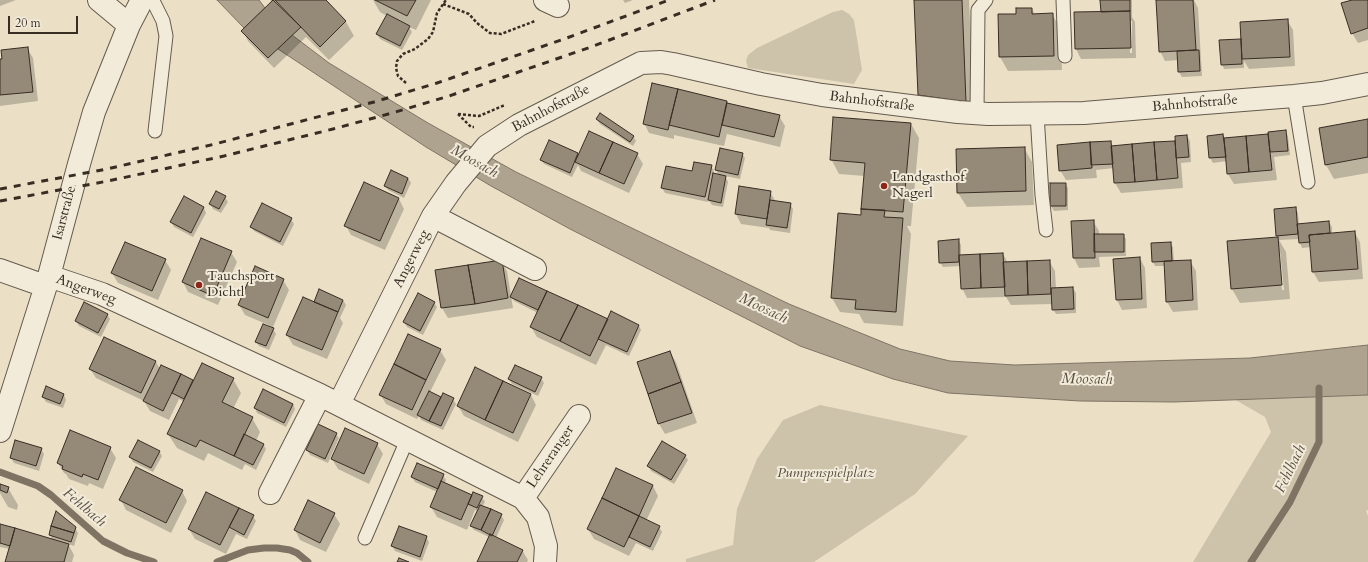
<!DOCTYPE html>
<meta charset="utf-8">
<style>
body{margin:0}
#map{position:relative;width:1368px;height:562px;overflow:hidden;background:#ebe0c6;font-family:Cardo,serif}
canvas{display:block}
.scale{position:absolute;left:8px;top:16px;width:70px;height:18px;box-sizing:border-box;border:2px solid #382d23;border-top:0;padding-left:5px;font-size:12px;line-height:14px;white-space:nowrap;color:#382d23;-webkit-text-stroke:3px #f2ebda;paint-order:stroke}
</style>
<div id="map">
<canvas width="1368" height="562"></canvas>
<div class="scale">20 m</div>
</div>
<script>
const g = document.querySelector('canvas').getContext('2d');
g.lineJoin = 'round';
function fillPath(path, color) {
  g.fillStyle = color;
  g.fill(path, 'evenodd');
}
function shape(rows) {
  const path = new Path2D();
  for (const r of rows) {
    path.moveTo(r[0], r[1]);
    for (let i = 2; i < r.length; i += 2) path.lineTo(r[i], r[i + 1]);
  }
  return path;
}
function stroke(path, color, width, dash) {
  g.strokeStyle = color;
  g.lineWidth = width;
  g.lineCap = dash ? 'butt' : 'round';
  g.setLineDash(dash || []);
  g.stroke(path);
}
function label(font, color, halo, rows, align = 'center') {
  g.font = font + ' Cardo,serif';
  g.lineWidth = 4;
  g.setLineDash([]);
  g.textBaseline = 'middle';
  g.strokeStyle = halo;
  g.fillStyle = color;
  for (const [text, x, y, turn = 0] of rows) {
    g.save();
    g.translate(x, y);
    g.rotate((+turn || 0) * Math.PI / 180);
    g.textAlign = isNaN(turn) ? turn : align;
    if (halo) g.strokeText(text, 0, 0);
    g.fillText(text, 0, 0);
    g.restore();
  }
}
const green = shape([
 [842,10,849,14,854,20,862,70,854,84,748,68,746,61,748,55,757,48,820,18,833,12],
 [1368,395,1368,510,1366,511,1368,516,1368,562,1193,562,1271,432,1265,417,1234,399],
 [820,405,968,436,915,494,814,562,686,562,686,559,733,545,737,509,757,459,783,420]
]);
const water = shape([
 [217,0,259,0,265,8,244,28,217,0],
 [292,35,329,63,428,123,516,172,789,304,900,349,950,361,1015,365,1250,358,1368,345,1368,395,1174,402,1080,401,948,393,893,379,800,346,570,229,491,186,426,147,278,49,292,35]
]);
const shadow = shape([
 [0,0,16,0,0,6],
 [270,0,324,0,346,22,354,36,329,60,306,37,274,68,248,41,243,31,272,2],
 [373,0,431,0,416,30,409,27,412,32,402,50,380,39,377,34,387,16,380,12],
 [623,0,633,0,625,3],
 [915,0,969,0,974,115,927,109,919,95],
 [1102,0,1132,0,1132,17,1135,22,1136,58,1081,59,1076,49,1102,13],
 [1130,21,1132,21,1132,53,1130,53],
 [1157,0,1194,0,1198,8,1202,76,1182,77,1179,72,1179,60,1165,61,1160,51],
 [1354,0,1368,0,1368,40,1358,43,1352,33],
 [1032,9,1035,15,1052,14,1060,28,1062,70,1008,71,1000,57,999,15,1017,15],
 [1287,20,1293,30,1295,66,1249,69,1244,61,1244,68,1224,69,1222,64,1242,40],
 [27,48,33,58,38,101,0,106,0,60],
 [653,84,727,102,728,104,779,116,785,126,780,147,727,134,724,146,674,135,674,139,649,133,644,123],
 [597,120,633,136,636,141,633,146,600,124],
 [1368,120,1368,173,1334,179,1326,165],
 [911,124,919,138,911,226,907,226,911,234,903,326,864,323,859,314,840,312,832,298,862,216,865,176,839,174,831,159],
 [1285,131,1288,136,1290,155,1274,157,1277,180,1234,184,1228,174,1227,161,1213,163,1210,158,1223,135,1225,139,1268,135,1270,139],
 [1187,136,1190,141,1191,162,1181,163,1183,188,1121,193,1115,183,1114,168,1096,170,1097,178,1066,180,1060,170,1110,142,1113,146,1176,142],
 [549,141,578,154,578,156,637,154,643,164,629,193,581,171,578,165,572,177,544,164,541,160],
 [1024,148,1032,162,1034,205,967,207,958,193,957,150],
 [742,154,745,158,740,179,725,176,728,182,723,207,712,205,708,199,708,202,665,193,662,188,692,173,711,166,714,171,713,174,719,176,716,170],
 [408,178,411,183,404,198,388,190,385,186],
 [1065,184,1068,188,1068,210,1054,211,1051,206],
 [740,187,770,192,776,202,790,204,793,209,790,233,770,230,769,228,741,224,736,214],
 [225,197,228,202,221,213,213,209,210,204],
 [184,198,204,208,206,213,193,237,174,227,171,222],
 [399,199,404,209,385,250,351,235,346,226],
 [1295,208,1298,213,1299,225,1329,222,1332,227,1332,234,1355,233,1360,242,1363,279,1319,282,1313,272,1311,247,1302,248,1300,243,1299,239,1279,240,1286,252,1290,299,1240,303,1232,289,1228,242,1278,238,1277,235],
 [1278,251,1280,251,1284,290,1282,290],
 [291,219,294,224,283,246,254,231,251,227],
 [1093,221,1099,231,1099,235,1123,235,1126,239,1126,256,1099,257,1100,267,1079,268,1074,258,1072,222],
 [958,240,961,245,961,255,1003,254,1008,263,1049,261,1055,271,1056,289,1073,288,1076,293,1076,313,1056,314,1053,309,1053,304,1011,305,1006,297,967,298,962,288,961,266,943,267,940,262],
 [1049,266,1051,266,1052,289,1050,289],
 [1170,243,1173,247,1174,262,1190,261,1196,271,1198,310,1173,312,1167,302,1165,266,1155,266,1153,262],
 [231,252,237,262,218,305,188,292,183,282],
 [1140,258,1145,268,1147,308,1122,310,1117,300],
 [165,260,171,270,158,300,118,283,112,273],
 [501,261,507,271,513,308,448,318,442,308,436,271],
 [520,279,608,321,639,326,641,330,629,356,606,345,596,365,537,337,531,327,538,313,514,301,511,297],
 [283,280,289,290,273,327,245,315,239,305],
 [343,300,346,305,340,318,343,323,327,359,293,345,287,335],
 [434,303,437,307,423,335,407,327,404,322],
 [107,314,110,319,101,337,79,326,76,321],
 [273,329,276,334,269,350,259,346,256,342],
 [105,338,156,362,160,369,161,366,193,382,233,379,241,393,233,409,252,418,260,432,256,441,263,444,266,449,256,470,245,464,242,470,208,453,204,461,177,448,168,434,184,402,179,399,169,420,150,411,144,401,96,378,90,369],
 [440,350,446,360,430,392,442,398,453,399,456,404,443,430,421,420,419,416,417,419,386,404,380,394],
 [670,352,676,362,697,423,665,434,659,424,638,363],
 [515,366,541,378,544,383,538,396,512,384,509,379],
 [476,369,531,395,536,405,518,442,464,416,458,406],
 [264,390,293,404,295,409,286,427,257,413,255,408],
 [64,395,66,400,63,408,46,402,43,397],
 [336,434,339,438,328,463,310,455,307,450],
 [377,444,383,454,369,484,338,469,332,459],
 [110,448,116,458,103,489,89,483,88,486,69,479,66,474,64,473,58,463],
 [41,449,44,454,39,471,14,463,11,458],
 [159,451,162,456,153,472,133,462,130,457],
 [685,455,688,460,674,484,651,471,648,466],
 [443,475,446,480,444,484,473,496,482,497,485,502,482,507,501,515,504,520,496,538,522,550,528,560,527,562,478,562,489,537,474,530,471,526,478,511,475,510,467,530,437,517,431,507,437,492,415,482,412,477],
 [0,485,8,488,18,505,17,510,8,507,0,493],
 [653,486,658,496,646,521,659,527,662,532,653,551,636,543,629,556,594,539,588,529],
 [182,491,187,501,171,533,126,510,121,500],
 [334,514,340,524,326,552,300,540,295,530],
 [253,516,256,521,247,539,236,534,226,554,195,539,189,529],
 [0,525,53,541,50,535,75,528,78,533,74,546,68,544,74,555,72,562,6,562,10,549,0,547],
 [426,537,429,542,422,561,395,551,392,546]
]);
const stream = shape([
 [0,472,38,486,51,495,103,541,127,553,154,562],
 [217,562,248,550,264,548,277,548,290,550,297,553,308,562],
 [1251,562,1290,502,1319,442,1319,388]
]);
const building = shape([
 [273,0,301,27,268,58,241,31,273,0],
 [275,0,326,0,346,21,320,47,275,0],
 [375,0,416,0,407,16,375,0],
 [914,0,962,0,966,102,918,95,914,0],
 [1100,0,1130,0,1130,11,1101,12,1100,0],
 [1156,0,1193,0,1196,50,1159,52,1156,0],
 [1352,0,1368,0,1368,28,1351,34,1341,3,1352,0],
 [1016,8,1032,8,1032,14,1053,13,1054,56,999,57,998,14,1016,14,1016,8],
 [1130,11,1131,48,1075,49,1074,12,1130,11],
 [387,14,410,26,400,46,376,34,387,14],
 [1288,19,1290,57,1242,59,1240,22,1288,19],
 [1241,39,1242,64,1221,65,1219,40,1241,39],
 [28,47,33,92,0,95,0,59,2,59,1,50,28,47],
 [1196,50,1199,50,1200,71,1178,72,1177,51,1196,50],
 [652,83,678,89,668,130,643,124,652,83],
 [678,89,727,101,719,137,669,125,678,89],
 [727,103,780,115,774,137,722,125,727,103],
 [600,113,634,136,630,142,596,119,600,113],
 [833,117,911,123,903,212,861,209,865,163,830,160,833,117],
 [1368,119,1368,157,1325,165,1319,128,1368,119],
 [1286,130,1288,151,1270,152,1268,132,1286,130],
 [589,131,613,142,599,173,575,162,589,131],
 [1223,134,1226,157,1209,158,1207,136,1223,134],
 [1268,134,1272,170,1249,172,1246,136,1268,134],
 [1187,135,1189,157,1176,158,1175,136,1187,135],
 [1246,136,1249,172,1227,174,1224,138,1246,136],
 [549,140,578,153,570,173,540,160,549,140],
 [1111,141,1113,164,1091,165,1090,142,1111,141],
 [1175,141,1178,178,1157,180,1154,142,1175,141],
 [613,142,638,153,624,184,599,173,613,142],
 [1090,142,1092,168,1059,171,1057,145,1090,142],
 [1154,142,1157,180,1135,182,1132,144,1154,142],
 [1132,144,1135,182,1114,183,1111,146,1132,144],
 [1025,147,1026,191,957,193,956,149,1025,147],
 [720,148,743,153,738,175,715,170,720,148],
 [694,162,712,165,705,197,661,188,666,166,692,171,694,162],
 [391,170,408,178,402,194,384,186,391,170],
 [713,173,726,176,721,203,708,200,713,173],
 [364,182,399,198,380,241,344,226,364,182],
 [1050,183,1066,183,1066,206,1050,206,1050,183],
 [739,186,771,191,767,219,735,214,739,186],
 [216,191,226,196,219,209,209,204,216,191],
 [184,196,204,207,191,233,170,222,184,196],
 [770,200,791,203,787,228,766,225,770,200],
 [262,203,292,218,280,242,250,227,262,203],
 [1296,207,1298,234,1276,236,1274,209,1296,207],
 [861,209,885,210,884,217,903,218,896,312,855,309,856,300,831,298,838,213,861,215,861,209],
 [1094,220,1095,258,1073,258,1071,221,1094,220],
 [1329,221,1330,233,1309,235,1310,242,1299,243,1297,224,1329,221],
 [1355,231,1358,269,1312,272,1309,235,1355,231],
 [1094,234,1124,234,1124,252,1094,252,1094,234],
 [1278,237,1282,285,1231,289,1227,241,1278,237],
 [201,238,232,251,213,296,182,282,201,238],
 [959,239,959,262,939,263,938,241,959,239],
 [125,242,166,259,152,291,111,273,125,242],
 [1171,242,1172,261,1152,262,1151,243,1171,242],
 [1003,253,1005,287,981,288,980,254,1003,253],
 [980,254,981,288,961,289,959,255,980,254],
 [1140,257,1142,299,1116,300,1113,259,1140,257],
 [502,260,508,298,475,304,468,265,502,260],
 [1050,260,1051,294,1028,295,1027,261,1050,260],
 [1191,260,1193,300,1166,302,1164,261,1191,260],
 [1027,261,1028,295,1005,296,1003,262,1027,261],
 [468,265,475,304,441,308,435,270,468,265],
 [255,266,284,279,268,318,238,305,255,266],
 [519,278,547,291,538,310,510,297,519,278],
 [1073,287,1074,309,1052,310,1051,288,1073,287],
 [319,289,343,300,338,312,314,302,319,289],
 [547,291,578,305,560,341,530,327,547,291],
 [418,293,435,302,420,331,403,322,418,293],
 [303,297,338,312,322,350,286,335,303,297],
 [84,302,108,314,98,333,75,321,84,302],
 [578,305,608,319,590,356,560,341,578,305],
 [611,311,639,325,627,352,598,339,611,311],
 [263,324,274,328,266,346,255,342,263,324],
 [408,334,441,349,426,380,394,364,408,334],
 [104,337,156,361,141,393,89,369,104,337],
 [670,351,681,382,648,394,637,362,670,351],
 [202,363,234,378,222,402,253,417,234,456,200,440,196,447,167,434,202,363],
 [394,364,426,380,412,410,379,395,394,364],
 [161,365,181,374,163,411,143,401,161,365],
 [515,365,542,377,535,392,508,379,515,365],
 [475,367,503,381,485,420,457,406,475,367],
 [181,374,193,380,184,399,172,393,181,374],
 [503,381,531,394,513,433,485,420,503,381],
 [681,382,692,413,658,424,648,394,681,382],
 [46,386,64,394,60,404,42,397,46,386],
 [263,389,293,404,284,423,254,408,263,389],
 [429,391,441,397,429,421,417,415,429,391],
 [443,393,454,398,441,426,429,421,443,393],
 [318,424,337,433,325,459,306,450,318,424],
 [345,428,378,443,364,474,331,459,345,428],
 [70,430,111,447,98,480,83,474,82,477,62,469,63,466,57,463,70,430],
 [244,434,264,444,253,465,234,456,244,434],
 [15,440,42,448,36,466,10,458,15,440],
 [138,440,160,451,151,468,129,457,138,440],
 [662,441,686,455,671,480,647,466,662,441],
 [417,463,444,474,438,489,411,477,417,463],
 [136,467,183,490,166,523,119,500,136,467],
 [616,468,653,485,639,516,602,498,616,468],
 [441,481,472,495,461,520,430,507,441,481],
 [0,484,9,487,7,493,0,490,0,484],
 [206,492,239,508,220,545,188,529,206,492],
 [473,492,483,496,477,508,468,504,473,492],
 [602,498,639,516,624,547,587,529,602,498],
 [308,500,335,513,320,543,294,530,308,500],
 [480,505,491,509,481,530,470,526,480,505],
 [239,508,254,515,244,535,229,527,239,508],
 [491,509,502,514,492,536,481,530,491,509],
 [56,511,76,527,74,533,51,526,56,511],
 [639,516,660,526,650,547,629,537,639,516],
 [0,524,15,528,10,546,0,543,0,524],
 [51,526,74,533,71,542,49,535,51,526],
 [399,526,427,536,420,557,391,546,399,526],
 [15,528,69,544,64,562,5,562,15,528],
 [490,534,523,550,517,562,477,562,490,534],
 [399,558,409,562,397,562,399,558]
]);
const path = shape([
 [443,4,469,14,477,23,490,33,501,34,535,21],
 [406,83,398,76,396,68,397,61,403,54,415,49,428,39,433,32,437,13,446,0],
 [458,114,479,116,505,105],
 [458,114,471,127,474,127]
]);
const lane = shape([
 [151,0,154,3,163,21,166,36,155,131],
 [1063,0,1065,56],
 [1294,96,1308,182],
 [977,113,978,10,986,0],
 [1037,114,1042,195,1046,230],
 [365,538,407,440]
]);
const street = shape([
 [99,0,129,25],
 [545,0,558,6],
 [433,216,535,269],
 [0,270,45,286],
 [49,276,102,294,320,395,523,498,538,517,546,546,545,562],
 [339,404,433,216,456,183,487,146,519,125,641,63,661,62,673,64,761,84,822,95,958,112,988,114,1084,113,1192,104,1294,96,1322,93,1368,84],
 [0,431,49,276,79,164,94,112,129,25,142,0],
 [270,493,320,395],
 [523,498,579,416]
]);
const rail = shape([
 [0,189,107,169,215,144,374,102,437,83,564,39,669,0],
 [0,201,108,181,224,156,333,129,392,113,449,96,591,47,715,0]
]);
const markers = [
 [884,186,4,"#8f2418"],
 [199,285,4,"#8f2418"]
];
const streetNames = [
 ["Bahnhofstraße",872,102,7],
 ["Bahnhofstraße",1195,104,-5],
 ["Bahnhofstraße",551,109,-28],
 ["Isarstraße",65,213,-75],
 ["Angerweg",412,259,-63],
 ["Angerweg",86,290,20],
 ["Lehreranger",551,457,-56]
];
const poiNames = [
 ["Landgasthof",892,178],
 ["Nagerl",892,194],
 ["Tauchsport",207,277],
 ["Dichtl",207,293]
];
const parkNames = [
 ["Pumpenspielplatz",826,474]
];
const waterNames = [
 ["Moosach",474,162,29],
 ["Moosach",763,309,25],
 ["Moosach",1087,380,1],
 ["Fehlbach",1291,469,-64],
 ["Fehlbach",84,508,40]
];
fillPath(green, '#cdc2aa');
fillPath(water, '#aea38f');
stroke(water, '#7f7464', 1);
fillPath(shadow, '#0003');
stroke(stream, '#7f7464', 7);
fillPath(building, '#958a78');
stroke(building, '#382d23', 1);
stroke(lane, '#655a4c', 15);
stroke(street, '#655a4c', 24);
stroke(path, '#382d23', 2.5, [3, 2]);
stroke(lane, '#f2ebda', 13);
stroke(street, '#f2ebda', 22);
stroke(rail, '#382d23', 3, [7, 7]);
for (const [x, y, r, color] of markers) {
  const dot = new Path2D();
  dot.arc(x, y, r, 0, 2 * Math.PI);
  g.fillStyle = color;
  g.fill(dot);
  stroke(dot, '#f2ebda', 1.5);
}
label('14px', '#382d23', '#f2ebda', streetNames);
label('14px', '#382d23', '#f2ebda', poiNames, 'left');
label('italic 14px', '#564b3e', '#f2ebda', parkNames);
label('italic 15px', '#5b5043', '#f2ebda', waterNames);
</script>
